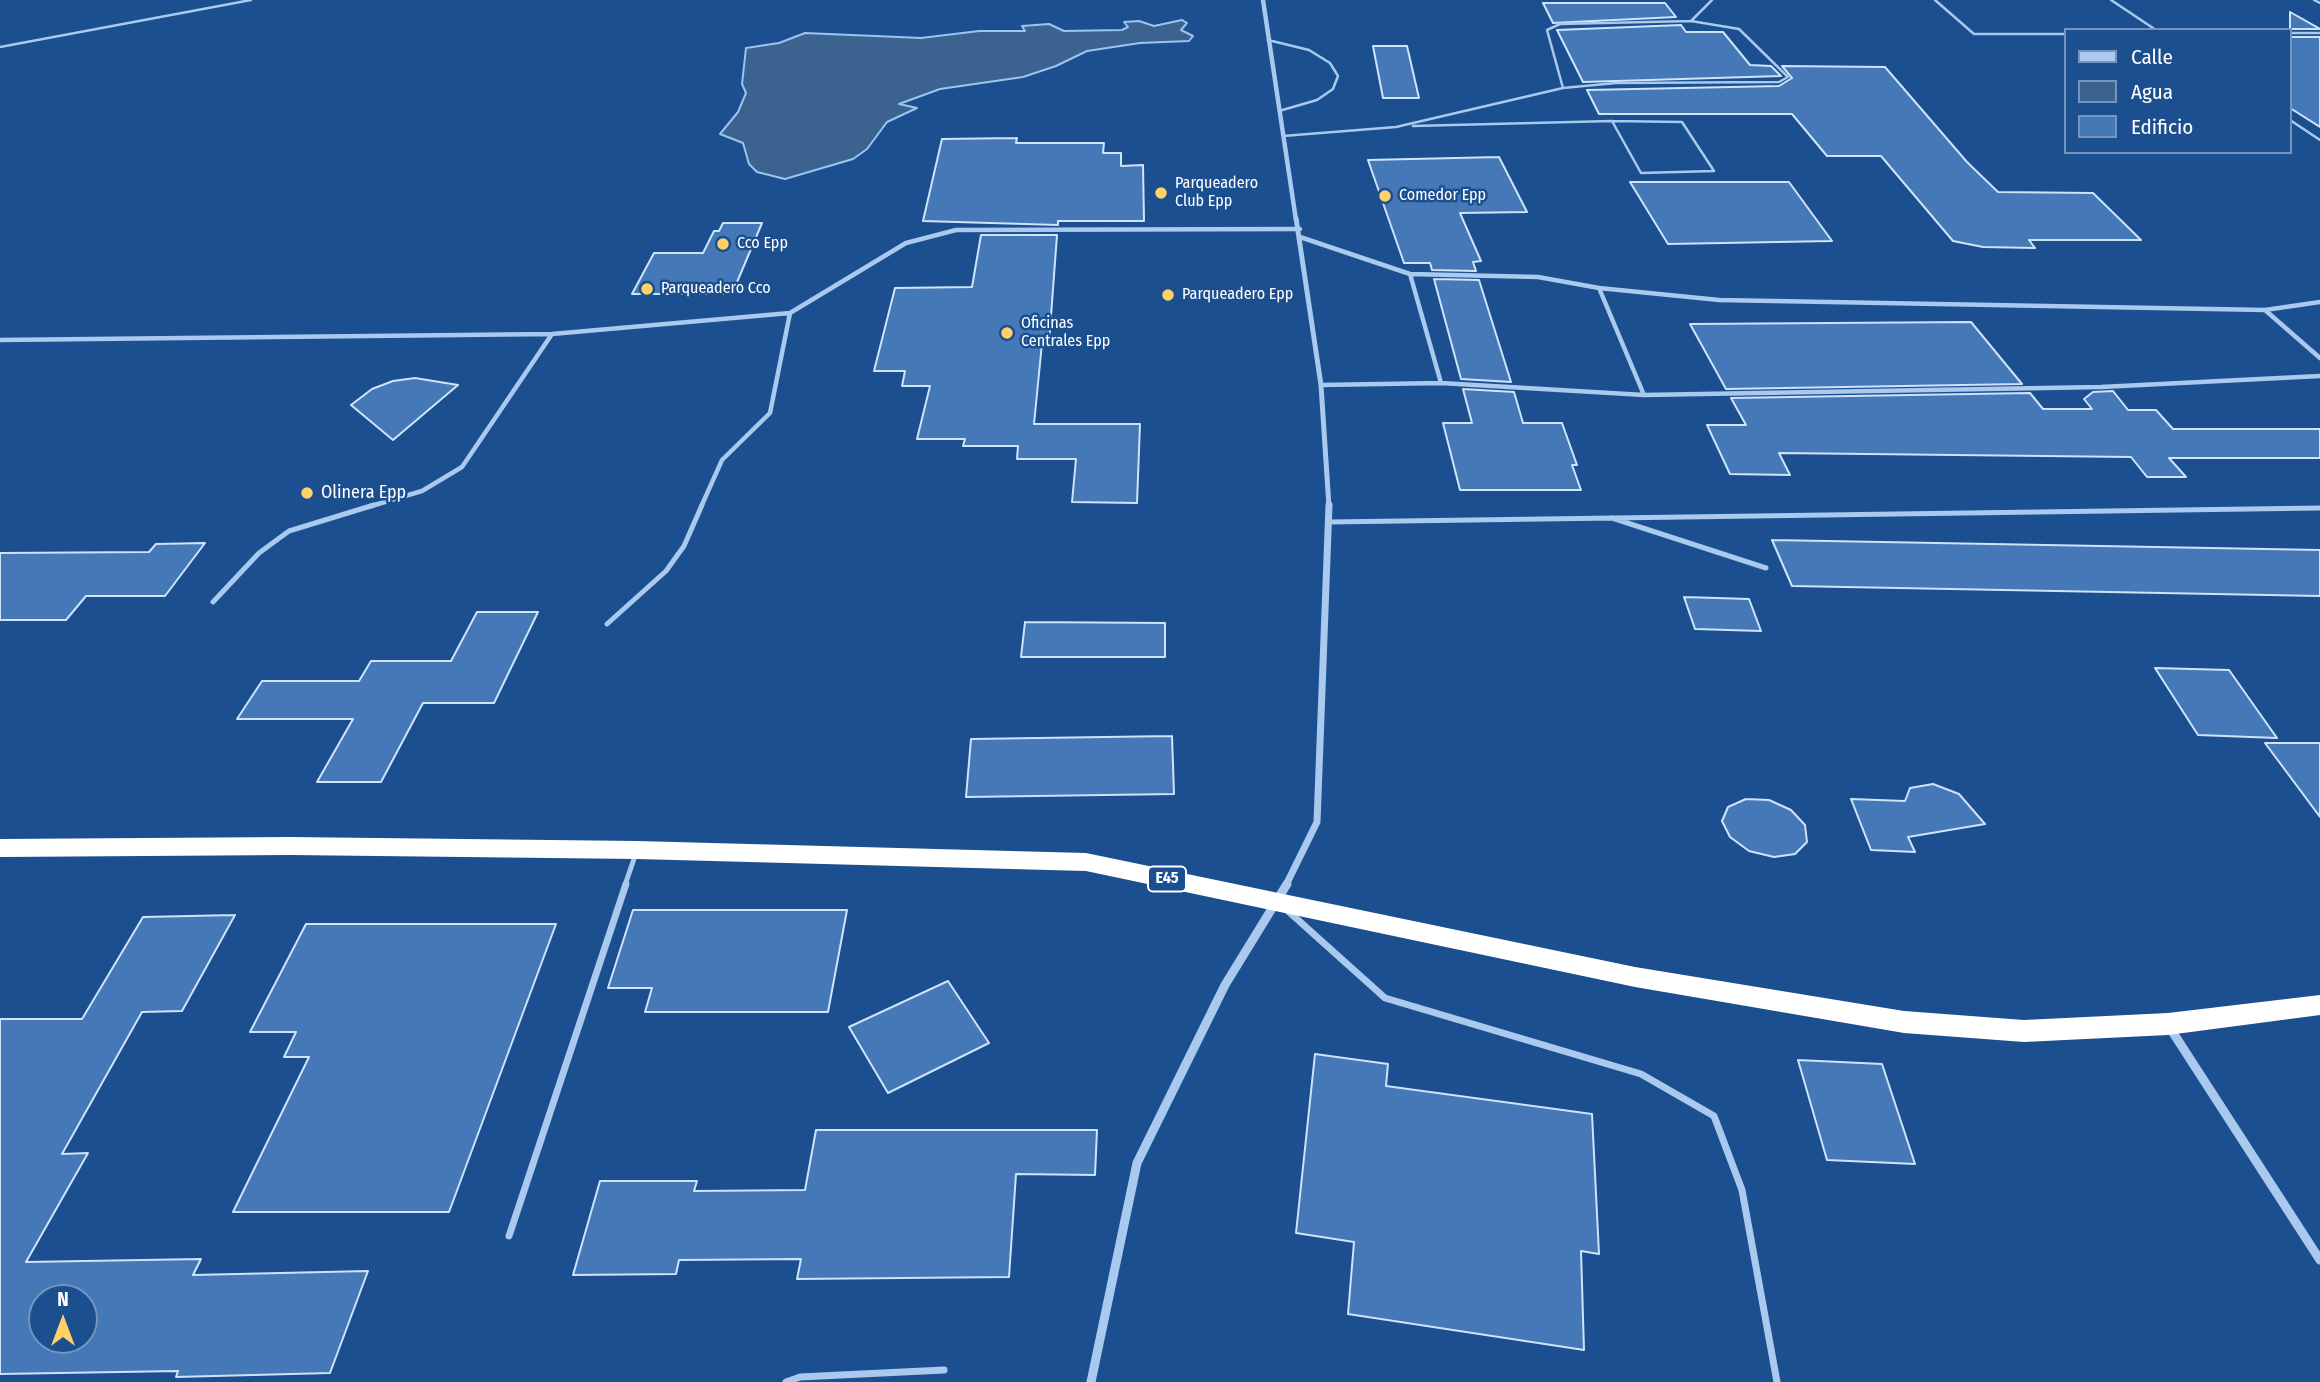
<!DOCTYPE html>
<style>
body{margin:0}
#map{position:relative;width:2320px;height:1382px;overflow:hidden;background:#1b4f8f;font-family:"Fira Sans Condensed",sans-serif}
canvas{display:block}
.legend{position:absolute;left:2064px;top:28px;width:228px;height:126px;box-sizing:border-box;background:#1b4f8f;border:2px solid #7695bc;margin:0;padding:9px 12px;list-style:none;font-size:21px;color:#fff}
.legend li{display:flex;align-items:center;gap:14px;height:35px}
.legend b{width:35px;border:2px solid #7695bc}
.north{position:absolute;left:28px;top:1284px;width:70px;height:70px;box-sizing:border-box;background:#1b4f8f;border:2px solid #7695bc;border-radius:50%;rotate:0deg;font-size:19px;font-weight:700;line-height:28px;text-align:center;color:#fff}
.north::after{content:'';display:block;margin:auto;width:24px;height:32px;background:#ffd166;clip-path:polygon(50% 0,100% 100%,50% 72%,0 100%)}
</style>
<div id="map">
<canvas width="2320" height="1382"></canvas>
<ul class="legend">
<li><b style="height:9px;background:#a9c9ee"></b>Calle</li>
<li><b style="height:19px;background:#3c6290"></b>Agua</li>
<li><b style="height:19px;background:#4478b7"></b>Edificio</li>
</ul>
<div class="north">N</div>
</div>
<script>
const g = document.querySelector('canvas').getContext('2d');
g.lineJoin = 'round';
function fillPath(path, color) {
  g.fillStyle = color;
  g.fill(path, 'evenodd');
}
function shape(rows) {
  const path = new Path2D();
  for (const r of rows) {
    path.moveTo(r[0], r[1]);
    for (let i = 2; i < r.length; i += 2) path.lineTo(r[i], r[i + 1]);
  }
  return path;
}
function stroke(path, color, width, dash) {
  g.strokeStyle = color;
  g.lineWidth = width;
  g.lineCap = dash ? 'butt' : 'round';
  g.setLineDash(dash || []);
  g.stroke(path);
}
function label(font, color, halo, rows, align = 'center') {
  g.font = font + ' "Fira Sans Condensed",sans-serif';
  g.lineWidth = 5;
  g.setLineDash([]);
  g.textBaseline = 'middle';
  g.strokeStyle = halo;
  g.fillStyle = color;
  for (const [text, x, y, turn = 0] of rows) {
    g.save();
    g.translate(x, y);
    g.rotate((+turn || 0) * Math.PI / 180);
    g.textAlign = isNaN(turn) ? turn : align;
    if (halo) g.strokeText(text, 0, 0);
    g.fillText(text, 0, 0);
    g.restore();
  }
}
const water = shape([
 [1182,20,1187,23,1181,30,1193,36,1189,41,1140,43,1087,51,1056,66,1023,77,940,89,899,104,917,108,887,122,867,149,853,159,785,179,757,172,749,164,743,143,720,134,738,112,746,93,742,84,746,48,779,43,805,33,921,38,979,31,1025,31,1022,26,1049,24,1064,31,1122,30,1128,27,1124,22,1139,21,1154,26,1182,20]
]);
const building = shape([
 [1543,3,1665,3,1676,17,1553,23,1543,3],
 [2290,12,2320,29,2290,29,2290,12],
 [1681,25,1686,32,1723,32,1750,65,1771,66,1781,76,1583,82,1557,30,1681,25],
 [2290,37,2320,37,2320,127,2290,108,2290,37],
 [1373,46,1407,46,1419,98,1383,98,1373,46],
 [1782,66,1885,67,1967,162,1998,192,2093,193,2141,240,2029,240,2035,248,1983,247,1953,241,1881,156,1827,156,1792,114,1599,114,1587,90,1779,86,1792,78,1782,66],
 [1017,138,1016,143,1104,143,1103,153,1121,153,1121,166,1143,165,1144,221,1058,221,1058,225,923,221,942,139,1017,138],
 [1499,157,1527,212,1460,213,1481,261,1473,262,1476,271,1432,270,1430,263,1404,263,1368,160,1499,157],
 [1630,182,1789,182,1832,241,1668,244,1630,182],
 [723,223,762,223,732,294,632,294,654,253,703,253,714,231,719,231,723,223],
 [981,235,1057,235,1049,343,1042,343,1034,424,1140,424,1137,503,1072,502,1076,459,1017,459,1018,446,963,446,965,439,917,439,930,386,902,386,905,371,874,371,895,288,972,287,981,235],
 [1434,279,1479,280,1511,382,1461,379,1434,279],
 [1971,322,2022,384,1726,389,1690,324,1971,322],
 [415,378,458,385,393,440,351,405,372,389,393,381,415,378],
 [1463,389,1514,392,1523,423,1562,423,1577,465,1572,465,1581,490,1460,490,1443,423,1472,423,1463,389],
 [2113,391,2128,410,2156,410,2173,429,2320,429,2320,458,2169,458,2186,477,2147,477,2131,457,1779,453,1790,475,1730,474,1707,425,1746,425,1731,398,2030,393,2043,409,2092,409,2084,399,2093,392,2113,391],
 [1772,540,2320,550,2320,596,1792,586,1772,540],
 [205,543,165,596,86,596,66,620,0,620,0,553,149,552,156,544,205,543],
 [1684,597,1749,599,1761,631,1695,629,1684,597],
 [477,612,538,612,494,703,423,703,381,782,317,782,353,719,237,719,262,681,359,681,371,661,451,661,477,612],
 [1025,622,1165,623,1165,657,1021,657,1025,622],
 [2155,668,2229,670,2277,738,2198,735,2155,668],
 [1172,736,1174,794,966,797,971,739,1172,736],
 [2265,743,2320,743,2320,817,2265,743],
 [1933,784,1959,794,1985,824,1908,837,1915,852,1871,850,1851,799,1905,801,1910,788,1933,784],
 [1746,799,1769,800,1791,810,1805,825,1807,842,1795,854,1774,857,1749,851,1730,837,1722,821,1728,807,1746,799],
 [633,910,847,910,828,1012,645,1012,652,988,608,988,633,910],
 [235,915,182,1011,142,1012,62,1154,88,1153,26,1262,201,1259,193,1275,368,1271,330,1373,176,1377,178,1371,0,1374,0,1019,82,1019,143,917,235,915],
 [42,1298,84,1298,84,1340,42,1340,42,1298],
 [306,924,556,924,449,1212,233,1212,309,1057,284,1057,296,1032,250,1032,306,924],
 [948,981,989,1043,888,1093,849,1027,948,981],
 [1315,1054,1388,1064,1386,1086,1592,1114,1599,1254,1581,1251,1584,1350,1348,1314,1354,1242,1296,1233,1315,1054],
 [1798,1060,1882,1064,1915,1164,1827,1160,1798,1060],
 [816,1130,1097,1130,1095,1175,1016,1174,1009,1277,797,1279,801,1259,679,1260,676,1274,573,1275,600,1181,697,1181,694,1191,805,1190,816,1130]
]);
const laneFar3 = shape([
 [1935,0,1974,34,2066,34],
 [2111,0,2156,30],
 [2314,0,2320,3],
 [1691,21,1712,0],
 [1691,21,1739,29,1788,77,1779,82,1616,83,1563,88,1547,30,1560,24,1691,21],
 [2290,33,2320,33],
 [1268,40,1309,50,1330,63,1338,76,1333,89,1317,100,1279,111],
 [0,47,251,0],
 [2290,120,2320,140],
 [1612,121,1682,122,1714,171,1641,173,1612,121],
 [1413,126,1612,121],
 [1283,136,1396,127,1563,88]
]);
const laneFar2 = shape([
 [1300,237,1410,274,1538,277,1599,288,1719,300,2265,310,2320,358],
 [1410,274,1441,383],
 [1599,288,1644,395],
 [2265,310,2320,302],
 [0,340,552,334,790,313,906,243,956,230,1300,229],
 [1321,385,1441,383,1644,395,2101,387,2320,376],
 [368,507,422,491,462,467,552,334],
 [701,507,722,460,770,413,790,313]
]);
const laneFar1 = shape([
 [1612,518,1766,568],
 [1330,522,2320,508],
 [213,602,259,553,289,531,374,505],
 [607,624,666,571,684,546,702,505],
 [625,885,636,853]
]);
const lane = shape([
 [1288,911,1385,998,1641,1074,1714,1116,1742,1190,1777,1382],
 [509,1236,626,884],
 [786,1382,800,1377,944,1370]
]);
const streetFar3 = shape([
 [1263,0,1296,220]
]);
const streetFar2 = shape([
 [1296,218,1321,385,1329,507]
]);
const streetFar1 = shape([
 [1286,885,1317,822,1329,505]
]);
const street = shape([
 [2170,1028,2320,1260],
 [1091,1382,1137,1163,1225,985,1287,884]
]);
const highway = shape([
 [290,837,637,841,1086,853,1635,967,1904,1011,2024,1020,2168,1013,2320,995,2320,1015,2168,1035,2024,1042,1904,1033,1635,987,1086,871,637,859,290,855,0,857,0,839,290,837]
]);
const markers = [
 [1161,193,7,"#ffd166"],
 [1385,196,7,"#ffd166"],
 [723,244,7,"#ffd166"],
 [647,289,7,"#ffd166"],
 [1168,295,7,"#ffd166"],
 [1007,333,7,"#ffd166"],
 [307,493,7,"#ffd166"]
];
const farPoinames = [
 ["Parqueadero",1175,184],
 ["Club Epp",1175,202],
 ["Comedor Epp",1399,196],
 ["Cco Epp",737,244],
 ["Parqueadero Cco",661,289],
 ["Parqueadero Epp",1182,295],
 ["Oficinas",1021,324],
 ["Centrales Epp",1021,342]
];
const shields = [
 [1167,879,38]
];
const shieldNames = [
 ["E45",1167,879]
];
const poiNames = [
 ["Olinera Epp",321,493]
];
fillPath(water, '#3c6290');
stroke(water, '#9cc4f0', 2);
fillPath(building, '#4478b7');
stroke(building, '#cfe3fa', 2);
stroke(laneFar3, '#a9c9ee', 2.5);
stroke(laneFar2, '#a9c9ee', 4.5);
stroke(laneFar1, '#a9c9ee', 5);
stroke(lane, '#a9c9ee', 7);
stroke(streetFar3, '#a9c9ee', 4.5);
stroke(streetFar2, '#a9c9ee', 5);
stroke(streetFar1, '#a9c9ee', 7);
stroke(street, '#a9c9ee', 9);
fillPath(highway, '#fff');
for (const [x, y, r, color] of markers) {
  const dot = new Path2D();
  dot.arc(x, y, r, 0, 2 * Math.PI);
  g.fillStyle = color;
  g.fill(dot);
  stroke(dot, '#1b4f8f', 2.5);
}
label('16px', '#fff', '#1b4f8f', farPoinames, 'left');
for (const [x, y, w] of shields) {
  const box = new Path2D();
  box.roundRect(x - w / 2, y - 12.5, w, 25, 5);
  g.fillStyle = '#1b4f8f';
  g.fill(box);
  stroke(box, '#fff', 2);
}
label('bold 16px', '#fff', null, shieldNames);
label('18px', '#fff', '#1b4f8f', poiNames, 'left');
</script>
